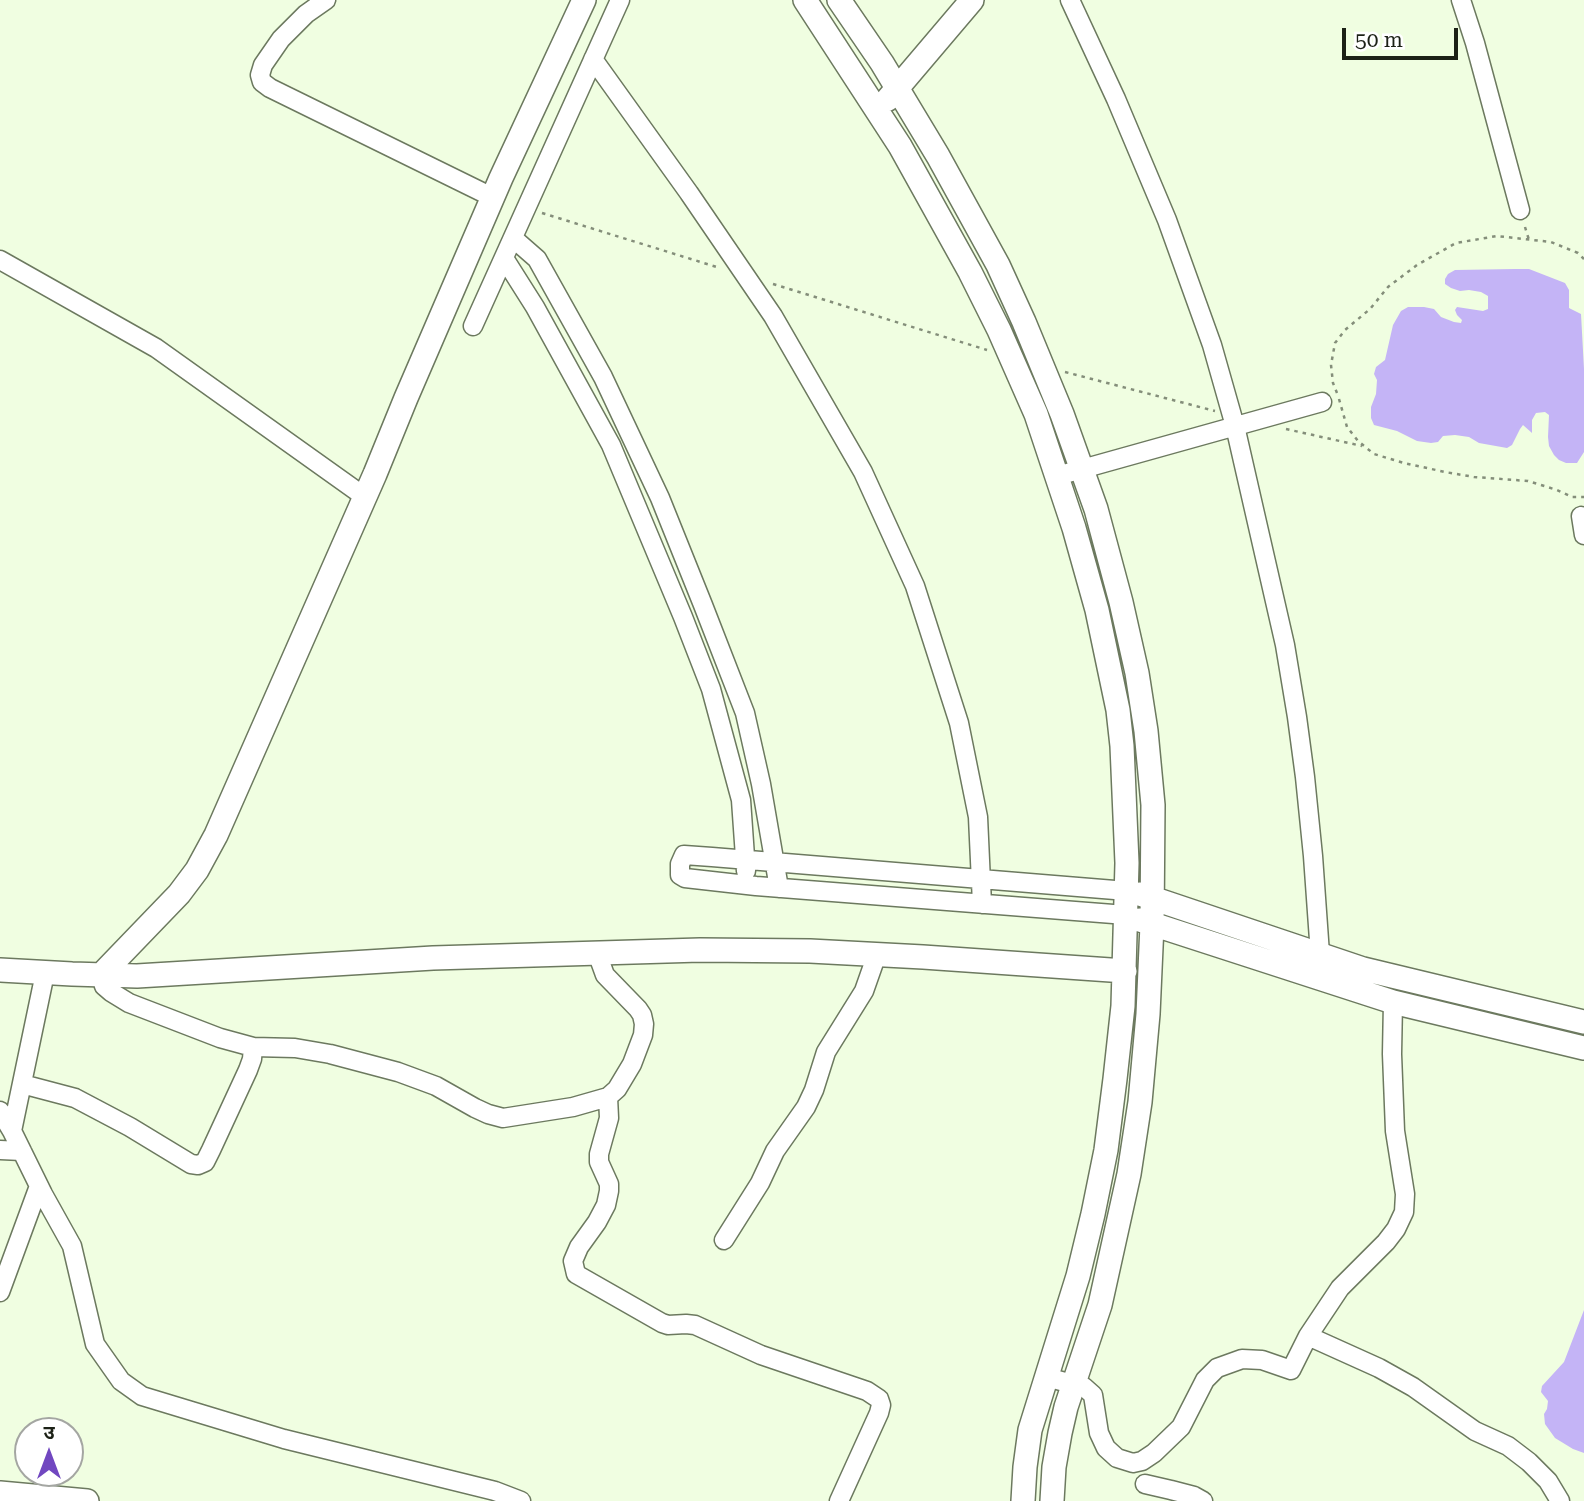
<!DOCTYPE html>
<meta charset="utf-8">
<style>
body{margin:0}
#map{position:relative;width:1584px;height:1501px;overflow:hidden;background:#f0fee1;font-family:"Roboto Serif","Noto Sans Devanagari",serif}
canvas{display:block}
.north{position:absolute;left:14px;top:1417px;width:70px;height:70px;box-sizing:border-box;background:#fff;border:2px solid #a4a6a2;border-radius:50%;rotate:0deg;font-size:19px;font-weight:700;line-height:28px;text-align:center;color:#1c2116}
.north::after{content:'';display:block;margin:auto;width:24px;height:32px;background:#7147c0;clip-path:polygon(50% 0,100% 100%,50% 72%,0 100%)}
.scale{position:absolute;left:1342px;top:28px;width:116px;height:32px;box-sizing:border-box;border:4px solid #1c2116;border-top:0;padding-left:9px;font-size:21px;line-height:24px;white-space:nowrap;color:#1c2116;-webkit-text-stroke:5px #fff;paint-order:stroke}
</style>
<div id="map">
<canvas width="1584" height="1501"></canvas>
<div class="north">उ</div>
<div class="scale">50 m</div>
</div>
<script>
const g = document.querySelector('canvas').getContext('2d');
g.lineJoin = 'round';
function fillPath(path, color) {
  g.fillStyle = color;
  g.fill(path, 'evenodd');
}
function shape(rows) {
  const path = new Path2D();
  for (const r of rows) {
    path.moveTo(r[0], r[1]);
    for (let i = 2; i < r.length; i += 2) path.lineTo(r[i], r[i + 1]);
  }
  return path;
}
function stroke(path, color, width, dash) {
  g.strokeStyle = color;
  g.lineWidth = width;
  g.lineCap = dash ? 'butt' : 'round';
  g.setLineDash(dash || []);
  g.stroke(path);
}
const water = shape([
 [1515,269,1529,269,1565,283,1569,290,1569,308,1581,314,1584,369,1584,452,1577,463,1566,463,1559,460,1554,455,1549,446,1548,437,1549,415,1545,412,1536,413,1532,420,1532,433,1523,425,1520,429,1512,445,1507,448,1479,443,1469,437,1455,435,1443,436,1438,442,1431,443,1417,441,1397,431,1374,425,1371,418,1371,407,1376,394,1377,380,1374,374,1376,367,1385,360,1393,325,1401,311,1408,307,1424,307,1434,309,1441,317,1454,322,1461,323,1462,320,1457,315,1455,310,1457,307,1483,311,1488,309,1488,296,1481,292,1469,290,1460,291,1451,288,1445,284,1445,279,1448,274,1455,270],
 [1584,1310,1584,1453,1573,1449,1555,1438,1545,1424,1544,1414,1547,1409,1548,1401,1541,1392,1542,1386,1564,1362]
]);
const path = shape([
 [542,213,720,268],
 [1525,227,1529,240],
 [773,284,987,350],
 [1065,372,1215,411],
 [1337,393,1333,383,1331,365,1335,343,1345,330,1370,309,1388,287,1417,265,1456,243,1497,236,1551,242,1578,253,1584,259],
 [1339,399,1347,427,1358,441,1374,454,1404,463,1445,472,1474,477,1528,481,1557,490,1572,497,1584,497],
 [1286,429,1362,446]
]);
const street = shape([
 [326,0,306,14,281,39,263,65,260,75,262,82,270,88,492,197],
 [1070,0,1116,99,1167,220,1212,345,1235,426,1285,645,1297,717,1305,777,1313,856,1320,954,1319,965],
 [1461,0,1475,43,1520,210],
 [593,59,689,193,773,316,863,472,915,586,959,723,978,817,982,904],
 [513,238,537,259,603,377,660,498,703,605,745,713,761,784,779,888],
 [504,258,535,307,611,445,683,617,711,689,741,800,746,871],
 [0,260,156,348,365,497],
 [473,326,620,0],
 [1057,476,1322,402],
 [1581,516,1584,535],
 [1126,915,756,886,685,878,680,875,680,864,684,855,712,857,1127,891],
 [101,975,104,986,111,992,129,1003,220,1038,253,1047,295,1048,330,1054,398,1072,436,1086,475,1108,488,1114,503,1118,573,1107,608,1097,617,1089,632,1064,643,1035,644,1024,642,1015,638,1009,605,975,597,953],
 [22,1084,75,1098,130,1127,191,1164,198,1165,205,1162,211,1150,248,1070,252,1059,253,1047],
 [608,1097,609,1118,599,1154,599,1162,609,1184,609,1191,606,1205,597,1222,579,1247,573,1261,576,1274,662,1323,668,1325,686,1324,695,1325,761,1355,867,1391,879,1399,881,1405,879,1413,839,1501],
 [0,1111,12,1131,43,1194,72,1246,95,1344,121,1381,142,1396,284,1439,495,1491,521,1501],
 [12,1131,45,973],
 [0,1150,22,1151],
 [724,1240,760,1183,775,1151,806,1107,814,1090,826,1052,864,991,877,954],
 [0,1292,39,1186],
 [1308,1336,1379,1368,1413,1387,1475,1431,1508,1446,1529,1462,1548,1481,1560,1501],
 [1046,1377,1084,1387,1093,1395,1099,1433,1106,1448,1117,1458,1133,1463,1142,1461,1154,1453,1181,1427,1205,1380,1217,1368,1242,1359,1262,1360,1291,1370,1308,1336,1340,1288,1386,1242,1396,1229,1404,1212,1405,1194,1395,1131,1392,1054,1393,1002],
 [1145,1484,1171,1490,1194,1496,1203,1501]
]);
const secondary = shape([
 [805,0,900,146,970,272,999,330,1036,414,1074,528,1097,610,1118,710,1122,746,1127,863,1123,1006,1115,1079,1106,1150,1093,1214,1078,1276,1030,1430,1025,1467,1023,1501],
 [839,0,882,63,938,156,998,265,1024,322,1062,414,1096,509,1121,602,1137,673,1146,731,1153,805,1152,925,1148,1014,1140,1102,1129,1174,1100,1305,1066,1407,1060,1433,1054,1467,1052,1501],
 [888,99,972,0],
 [1140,894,1363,969,1584,1022],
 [1140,920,1393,1002,1584,1048],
 [0,970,72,974,137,976,433,958,700,950,810,951,923,957,1125,971],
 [101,975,179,894,197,870,216,835,375,474,406,398,501,178,584,0],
 [0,1493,87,1501]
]);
fillPath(water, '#c4b4f6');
stroke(street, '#6c795f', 21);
stroke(secondary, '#6c795f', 26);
stroke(path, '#848e7a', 2.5, [3.5, 5]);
stroke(street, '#fff', 18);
stroke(secondary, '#fff', 23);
</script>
